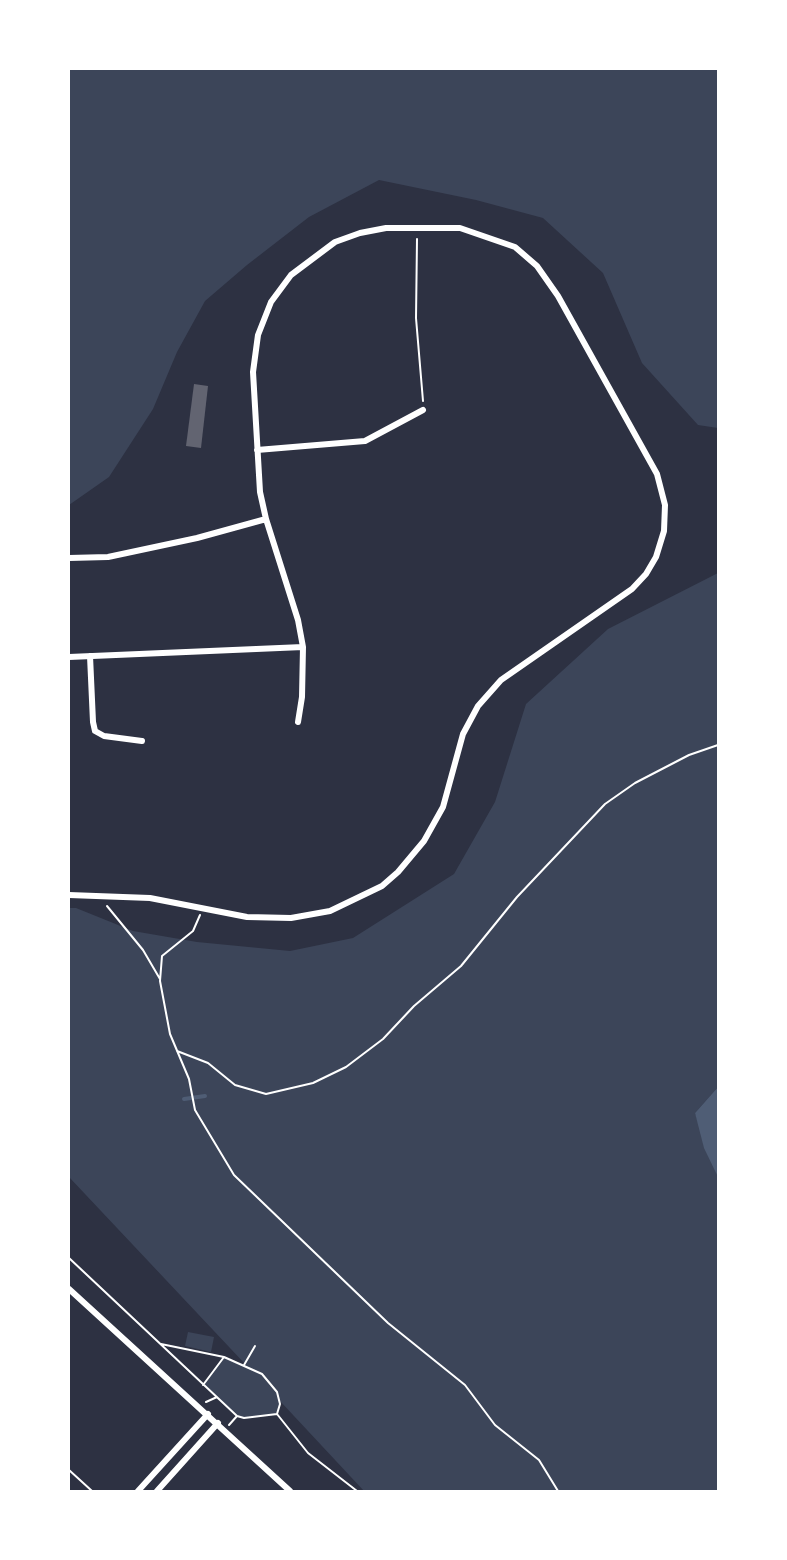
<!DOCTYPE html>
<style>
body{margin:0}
#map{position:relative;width:787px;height:1560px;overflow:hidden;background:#2d3142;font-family:Arial,sans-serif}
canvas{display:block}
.frame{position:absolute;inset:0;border:70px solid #fff;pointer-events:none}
</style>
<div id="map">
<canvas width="787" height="1560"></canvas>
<div class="frame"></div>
</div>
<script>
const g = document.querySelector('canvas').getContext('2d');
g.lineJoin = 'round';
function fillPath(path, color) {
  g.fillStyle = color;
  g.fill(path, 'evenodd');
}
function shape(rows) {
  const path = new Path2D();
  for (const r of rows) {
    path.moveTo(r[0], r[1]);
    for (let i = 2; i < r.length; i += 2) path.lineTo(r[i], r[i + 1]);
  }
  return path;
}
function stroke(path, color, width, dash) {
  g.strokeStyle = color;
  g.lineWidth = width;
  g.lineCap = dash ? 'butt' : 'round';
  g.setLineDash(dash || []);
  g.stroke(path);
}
const green = shape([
 [69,69,718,69,718,428,698,425,642,363,603,273,543,218,476,200,379,180,309,217,247,265,205,301,177,352,153,409,109,477,69,505],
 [718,573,718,1087,695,1113,718,1177,718,1491,364,1491,280,1401,277,1414,244,1418,237,1416,203,1385,224,1357,246,1365,69,1177,69,908,76,908,133,931,197,942,290,951,353,938,454,874,495,802,526,704,608,629],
 [188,1332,214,1337,211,1352,185,1346]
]);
const water = shape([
 [718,1087,718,1177,704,1148,695,1113]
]);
const stream = shape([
 [184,1099,205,1096]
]);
const building = shape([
 [194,384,208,386,201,448,186,446]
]);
const path = shape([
 [417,239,416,318,423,401],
 [107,906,143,950,160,979],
 [200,915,193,931,162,956,160,981,170,1034,189,1079,195,1110,234,1175,388,1323,465,1385,495,1425,539,1460,558,1491],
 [177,1051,208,1063,235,1085,266,1094,313,1083,346,1067,383,1039,414,1006,461,966,517,897,605,804,635,783,689,755,718,745],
 [69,1258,237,1416,244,1418,277,1414,308,1453,357,1491],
 [161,1344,224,1357,262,1374,277,1392,280,1404,277,1414],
 [244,1365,255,1346],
 [203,1385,224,1357],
 [206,1402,217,1397],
 [229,1425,237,1416],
 [69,1470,92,1491]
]);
const minor = shape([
 [257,450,365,441,423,410],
 [69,558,108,557,197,538,266,519],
 [90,656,93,722,95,731,104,736,142,741],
 [69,657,303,647,298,620,266,519,260,492,253,372,258,335,271,302,291,275,335,242,360,233,386,228,460,228,515,247,537,266,558,296,657,474,665,505,664,531,656,557,646,574,632,589,501,680,478,706,463,734,443,807,424,841,398,872,382,886,330,911,291,918,247,917,150,898,69,895],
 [298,722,302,697,303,647],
 [69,1289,290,1491],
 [138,1491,208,1414],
 [157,1491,218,1423]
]);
fillPath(green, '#3c4559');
fillPath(water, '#4f5d75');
stroke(stream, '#4f5d75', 4);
fillPath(building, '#626471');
stroke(path, '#fff', 2);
stroke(minor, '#fff', 6);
</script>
